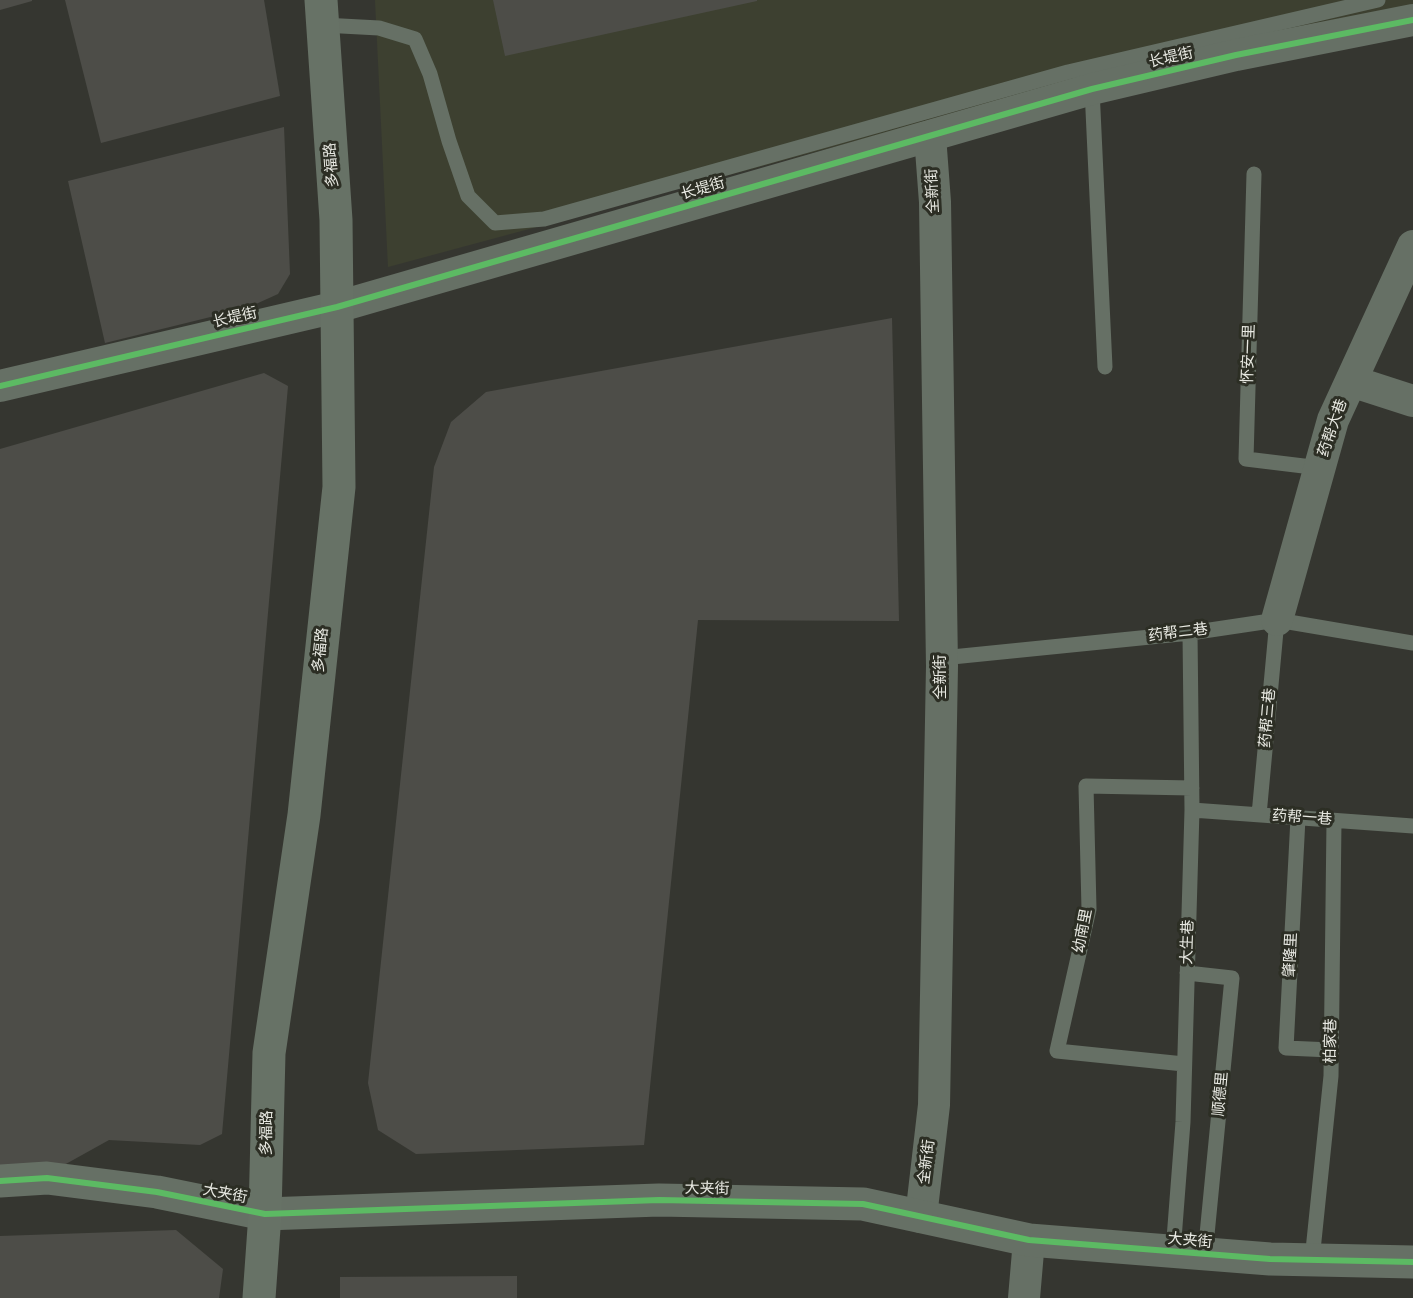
<!DOCTYPE html>
<meta charset="utf-8">
<style>
body{margin:0}
canvas{display:block;background:#353630}
</style>
<canvas width="1413" height="1298"></canvas>
<script>
const g = document.querySelector('canvas').getContext('2d');
g.lineJoin = 'round';
function fillPath(path, color) {
  g.fillStyle = color;
  g.fill(path, 'evenodd');
}
function shape(rows) {
  const path = new Path2D();
  for (const r of rows) {
    path.moveTo(r[0], r[1]);
    for (let i = 2; i < r.length; i += 2) path.lineTo(r[i], r[i + 1]);
  }
  return path;
}
function stroke(path, color, width, dash) {
  g.strokeStyle = color;
  g.lineWidth = width;
  g.lineCap = dash ? 'butt' : 'round';
  g.setLineDash(dash || []);
  g.stroke(path);
}
function label(font, color, halo, rows, align = 'center') {
  g.font = font + ' "Archivo Narrow","Noto Sans SC",sans-serif';
  g.lineWidth = 6;
  g.setLineDash([]);
  g.textBaseline = 'middle';
  g.strokeStyle = halo;
  g.fillStyle = color;
  for (const [text, x, y, turn = 0] of rows) {
    g.save();
    g.translate(x, y);
    g.rotate((+turn || 0) * Math.PI / 180);
    g.textAlign = isNaN(turn) ? turn : align;
    if (halo) g.strokeText(text, 0, 0);
    g.fillText(text, 0, 0);
    g.restore();
  }
}
const built = shape([
 [375,0,1413,0,1413,5,926,122,388,267]
]);
const building = shape([
 [0,0,32,0,32,1,0,10],
 [65,0,264,0,280,96,101,143],
 [493,0,757,0,757,1,505,56],
 [284,127,290,274,278,294,247,308,105,343,68,181],
 [892,318,899,621,698,620,644,1145,416,1154,378,1130,368,1083,434,467,451,422,486,392],
 [264,373,288,386,222,1134,200,1145,109,1140,64,1165,0,1167,0,449],
 [176,1230,223,1269,219,1298,0,1298,0,1236],
 [517,1276,517,1298,340,1298,340,1277]
]);
const service = shape([
 [323,25,379,28,415,39,430,74,449,141,468,196,495,223,544,219,1068,72,1378,0],
 [1092,89,1105,367],
 [1254,174,1246,459,1320,468],
 [942,658,1190,633,1277,620,1413,643],
 [1192,810,1413,826],
 [1259,815,1277,620],
 [1298,818,1286,1048,1331,1050],
 [1187,973,1232,978,1205,1255],
 [1184,1064,1057,1051,1089,909,1086,786,1192,788],
 [1173,1252,1183,1122,1192,810,1190,633],
 [1312,1260,1331,1076,1334,821]
]);
const minor = shape([
 [1351,381,1413,401],
 [0,386,337,307,1092,89,1236,55,1413,20],
 [1277,620,1333,420,1413,246],
 [921,1217,934,1105,942,666,935,202,930,136],
 [1024,1298,1029,1240]
]);
const tertiary = shape([
 [0,1181,47,1178,157,1192,265,1214,659,1200,863,1204,1029,1240,1270,1259,1413,1262]
]);
const secondary = shape([
 [259,1298,265,1214,269,1053,304,815,339,487,336,220,321,0]
]);
const cycleway = shape([
 [0,386,337,307,1092,89,1236,55,1413,20],
 [0,1181,47,1178,157,1192,265,1214,659,1200,863,1204,1029,1240,1270,1259,1413,1262]
]);
const streetNames = [
 ["长堤街",1171,58,-13],
 ["多福路",332,165,-94],
 ["长堤街",703,189,-16],
 ["全新街",933,191,-93],
 ["长堤街",235,318,-13],
 ["怀安一里",1249,354,-88],
 ["药帮大巷",1333,428,-71],
 ["药帮二巷",1178,633,-7],
 ["多福路",321,650,-84],
 ["全新街",941,677,-90],
 ["药帮三巷",1268,718,-85],
 ["药帮一巷",1302,818,4],
 ["幼南里",1083,931,-79],
 ["大生巷",1188,942,-88],
 ["肇隆里",1291,955,-87],
 ["柏家巷",1331,1041,-89],
 ["顺德里",1221,1094,-85],
 ["多福路",267,1133,-89],
 ["全新街",927,1162,-83],
 ["大夹街",707,1189,1],
 ["大夹街",225,1194,11],
 ["大夹街",1190,1241,5]
];
fillPath(built, '#3d4030');
fillPath(building, '#4d4d48');
stroke(service, '#667065', 15);
stroke(minor, '#667065', 32);
stroke(tertiary, '#667065', 33);
stroke(secondary, '#677266', 33);
stroke(cycleway, '#5cba63', 6);
label('15px', '#e8e9e2', '#2c2e24', streetNames);
</script>
